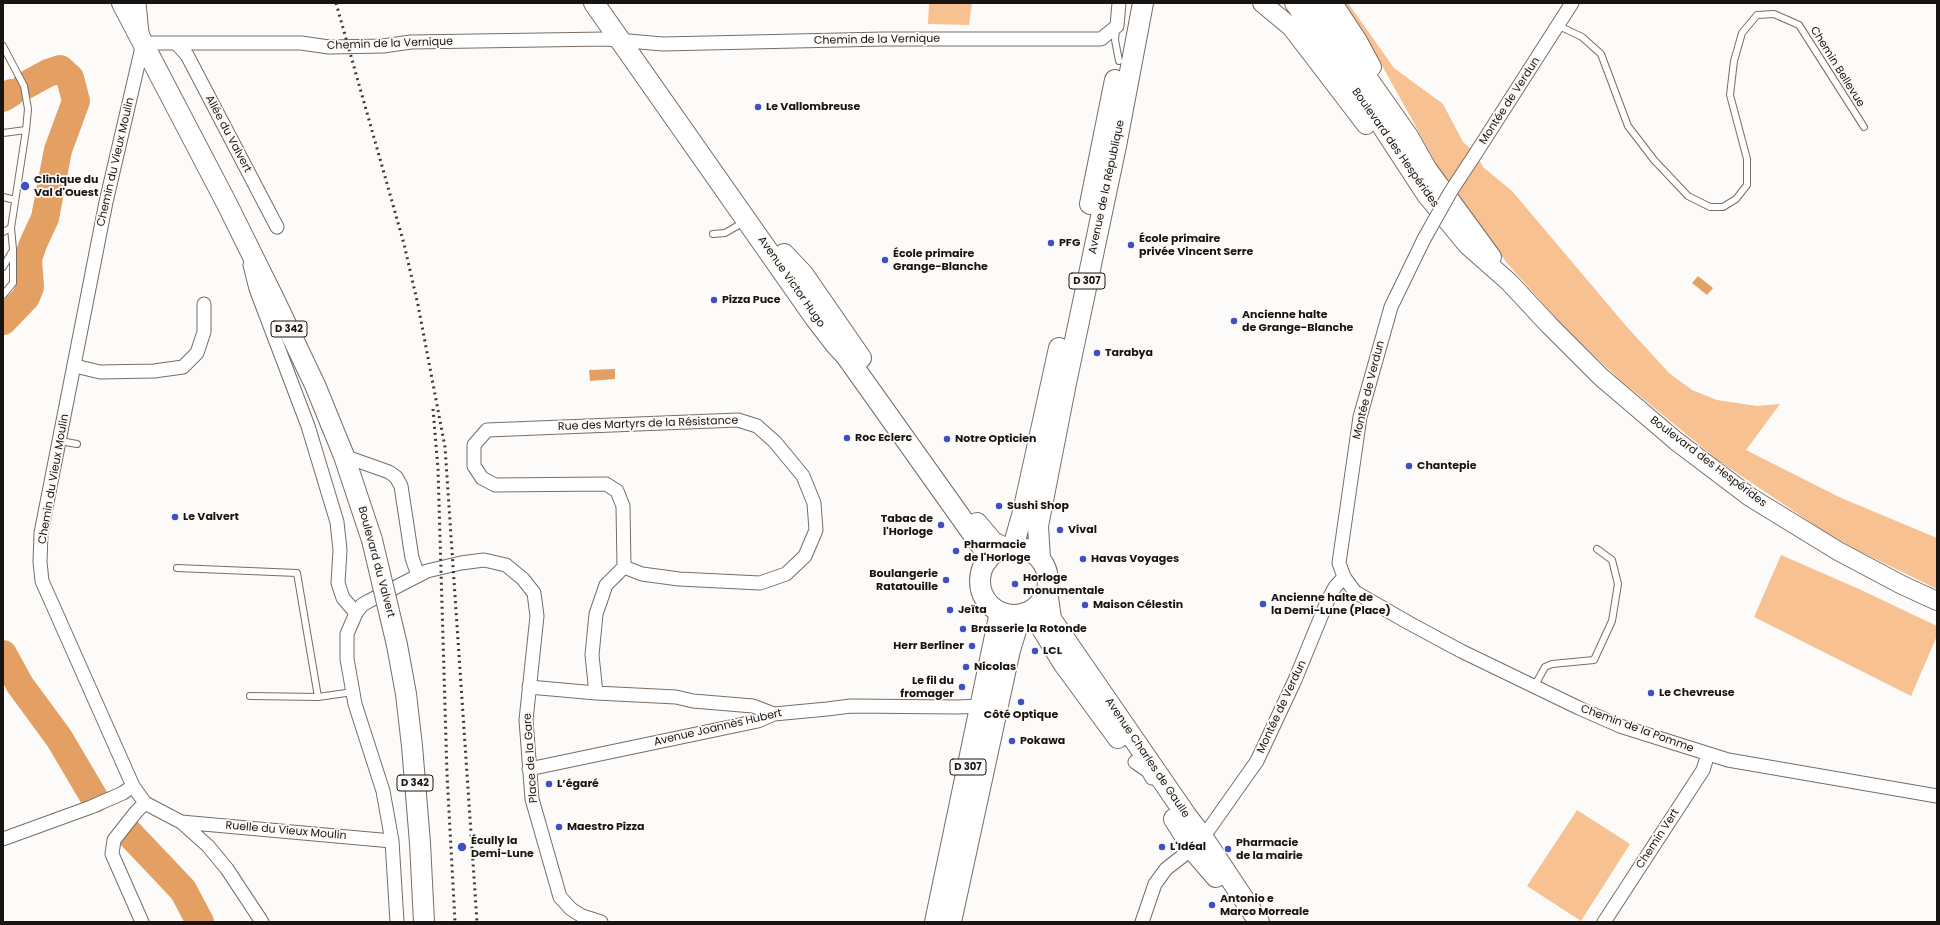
<!DOCTYPE html>
<meta charset="utf-8">
<style>
body{margin:0}
#map{position:relative;width:1940px;height:925px;overflow:hidden;background:#fdfbf9;font-family:Poppins,sans-serif}
canvas{display:block}
.frame{position:absolute;inset:0;border:4px solid #181411;pointer-events:none}
</style>
<div id="map">
<canvas width="1940" height="925"></canvas>
<div class="frame"></div>
</div>
<script>
const g = document.querySelector('canvas').getContext('2d');
g.lineJoin = 'round';
function fillPath(path, color) {
  g.fillStyle = color;
  g.fill(path, 'evenodd');
}
function shape(rows) {
  const path = new Path2D();
  for (const r of rows) {
    if (r.length === 3) {
      path.moveTo(r[0] + r[2], r[1]);
      path.arc(r[0], r[1], r[2], 0, 2 * Math.PI);
      continue;
    }
    path.moveTo(r[0], r[1]);
    for (let i = 2; i < r.length; i += 2) path.lineTo(r[i], r[i + 1]);
  }
  return path;
}
function stroke(path, color, width, dash) {
  g.strokeStyle = color;
  g.lineWidth = width;
  g.lineCap = dash ? 'butt' : 'round';
  g.setLineDash(dash || []);
  g.stroke(path);
}
function label(font, color, halo, rows, align = 'center') {
  g.font = font + ' Poppins,sans-serif';
  g.lineWidth = 3.5;
  g.setLineDash([]);
  g.textBaseline = 'middle';
  g.strokeStyle = halo;
  g.fillStyle = color;
  for (const [text, x, y, turn = 0] of rows) {
    g.save();
    g.translate(x, y);
    g.rotate((+turn || 0) * Math.PI / 180);
    g.textAlign = isNaN(turn) ? turn : align;
    if (halo) g.strokeText(text, 0, 0);
    g.fillText(text, 0, 0);
    g.restore();
  }
}
const green = shape([
 [929,3,972,3,969,25,928,24],
 [1341,3,1348,3,1394,68,1443,104,1463,142,1476,153,1483,167,1512,191,1627,327,1669,373,1692,390,1717,400,1757,406,1780,404,1746,450,1839,497,1937,538,1937,589,1857,550,1825,532,1719,461,1620,380,1563,326,1506,262,1441,172,1374,51],
 [1781,555,1859,589,1937,626,1937,636,1911,696,1754,617],
 [1577,810,1630,844,1581,921,1527,886]
]);
const water = shape([
 [1698,276,1713,288,1707,295,1692,283],
 [615,369,615,379,590,381,589,370]
]);
const river = shape([
 [3,98,11,93],
 [3,321,26,297,30,287,28,259,33,244,45,218,58,150,76,101,70,78,60,69,48,73,26,85],
 [3,654,20,685,59,738,95,799],
 [129,833,183,890,200,922]
]);
const service = shape([
 [1559,26,1582,37,1601,54,1628,126,1654,160,1688,196,1710,207,1723,207,1736,199,1747,185,1747,159,1730,95,1734,61,1742,33,1757,15,1774,14,1799,25,1864,127],
 [1116,28,1115,40,1119,61],
 [3,46,24,86,28,109,26,130,11,228,13,249,13,283,3,295],
 [3,133,26,130],
 [3,197,15,200],
 [3,232,11,228],
 [713,234,725,233,744,222],
 [3,267,13,250],
 [60,441,77,444],
 [177,568,297,573,318,697,353,692],
 [1534,687,1545,667,1552,664,1594,660,1612,621,1618,584,1612,560,1597,549],
 [250,696,318,697]
]);
const minor = shape([
 [139,3,143,43,106,202,41,533,40,562,42,581,133,786,145,803,181,822,208,846,227,869,262,922],
 [143,43,301,43,329,47,383,46,411,42,605,39,663,44,884,39,1101,39,1117,26,1119,3],
 [176,43,187,55,277,227],
 [1476,153,1572,3],
 [1424,239,1391,307,1360,417,1339,563,1344,577,1355,592,1409,623,1461,651,1579,708,1620,726,1728,760,1937,796],
 [250,265,256,289,308,426,337,522,340,550,338,583,343,598,356,613],
 [75,366,100,372,154,371,183,367,197,353,204,332,204,304],
 [344,456,389,472,396,477,401,486,412,558,418,575],
 [529,687,596,693,676,697,693,701,753,706,774,714],
 [596,693,592,655,596,614,606,585,624,567,642,574,679,579,760,583,786,574,805,556,816,530,814,503,803,476,775,442,757,426,738,420,487,430,474,445,474,466,482,478,495,485,606,484,617,491,623,506,624,567],
 [1135,762,1148,771,1152,778],
 [529,769,758,721,774,714,827,709,851,706,958,707,982,706],
 [181,822,392,841],
 [3,839,91,807,123,793,133,786],
 [142,922,112,854,114,840,136,812,145,803],
 [397,922,392,841,383,791,355,704,347,659,347,634,356,613,362,605,369,601,427,571,461,563,484,560,506,565,523,579,534,593,537,616,526,720,532,799,560,897,571,909,582,916,601,922],
 [1142,922,1155,884,1166,869,1189,851,1209,829,1257,761,1295,680,1327,602,1335,587,1344,577],
 [1604,922,1703,770,1708,754]
]);
const secondary = shape([
 [1262,3,1291,27,1366,125],
 [1294,3,1381,126,1426,195,1467,245,1509,282,1549,325,1601,377,1676,441,1750,497,1838,551,1902,585,1937,601],
 [1313,3,1340,38,1409,136,1427,168,1492,257],
 [1333,3,1358,41,1372,67]
]);
const primary = shape([
 [122,3,227,204,274,299,315,385,344,456,372,540],
 [594,3,815,318,835,344,846,356,982,547,987,561],
 [1090,204,1115,80],
 [784,254,803,274,861,358],
 [977,523,993,542,1005,548],
 [1013,547,1023,512,1059,348],
 [1014,581,34],
 [1040,559,1038,526,1066,383,1116,146,1143,3],
 [1047,590,1051,619,1186,815,1202,836,1259,922],
 [1028,612,1038,622,1063,663,1118,738],
 [397,645,406,694,412,746,420,843,424,922],
 [1174,819,1197,855,1216,877],
 [935,922,1000,612],
 [951,922,1010,650,1021,614]
]);
const rail = shape([
 [336,3,404,244,418,305,445,447,477,922],
 [433,409,438,469,447,774,455,922]
]);
const minorBridge = shape([
 [1424,239,1451,191,1476,153]
]);
const primaryBridge = shape([
 [372,540,397,645]
]);
const markers = [
 [758,107,4,"#3e50c3"],
 [25,186,5,"#3e50c3"],
 [1051,243,4,"#3e50c3"],
 [1131,245,4,"#3e50c3"],
 [885,260,4,"#3e50c3"],
 [714,300,4,"#3e50c3"],
 [1234,321,4,"#3e50c3"],
 [1097,353,4,"#3e50c3"],
 [847,438,4,"#3e50c3"],
 [947,439,4,"#3e50c3"],
 [1409,466,4,"#3e50c3"],
 [999,506,4,"#3e50c3"],
 [175,517,4,"#3e50c3"],
 [941,525,4,"#3e50c3"],
 [1060,530,4,"#3e50c3"],
 [956,551,4,"#3e50c3"],
 [1083,559,4,"#3e50c3"],
 [946,580,4,"#3e50c3"],
 [1015,584,4,"#3e50c3"],
 [1263,604,4,"#3e50c3"],
 [1085,605,4,"#3e50c3"],
 [950,610,4,"#3e50c3"],
 [963,629,4,"#3e50c3"],
 [972,646,4,"#3e50c3"],
 [1035,651,4,"#3e50c3"],
 [966,667,4,"#3e50c3"],
 [962,687,4,"#3e50c3"],
 [1651,693,4,"#3e50c3"],
 [1021,702,4,"#3e50c3"],
 [1012,741,4,"#3e50c3"],
 [549,784,4,"#3e50c3"],
 [559,827,4,"#3e50c3"],
 [462,847,5,"#3e50c3"],
 [1162,847,4,"#3e50c3"],
 [1228,849,4,"#3e50c3"],
 [1212,905,4,"#3e50c3"]
];
const shields = [
 [1087,281,36],
 [289,329,36],
 [968,767,36],
 [415,783,36]
];
const shieldNames = [
 ["D 307",1087,281],
 ["D 342",289,329],
 ["D 307",968,767],
 ["D 342",415,783]
];
const streetNames = [
 ["Chemin de la Vernique",877,40,-1],
 ["Chemin de la Vernique",390,44,-2],
 ["Chemin Bellevue",1837,67,58],
 ["Montée de Verdun",1510,101,-57],
 ["Allée du Valvert",228,134,62],
 ["Boulevard des Hespérides",1395,148,55],
 ["Chemin du Vieux Moulin",116,162,-77],
 ["Avenue de la République",1107,187,-78],
 ["Avenue Victor Hugo",791,282,55],
 ["Montée de Verdun",1369,390,-76],
 ["Rue des Martyrs de la Résistance",648,424,-2],
 ["Boulevard des Hespérides",1708,462,37],
 ["Chemin du Vieux Moulin",54,479,-80],
 ["Boulevard du Valvert",376,562,75],
 ["Montée de Verdun",1282,707,-65],
 ["Avenue Joannès Hubert",718,728,-13],
 ["Chemin de la Pomme",1637,729,20],
 ["Place de la Gare",531,758,-94],
 ["Avenue Charles de Gaulle",1147,758,56],
 ["Ruelle du Vieux Moulin",286,831,5],
 ["Chemin Vert",1658,839,-57]
];
const poiNames = [
 ["Le Vallombreuse",766,107],
 ["Clinique du",34,180],
 ["Val d'Ouest",34,193],
 ["École primaire",1139,239],
 ["privée Vincent Serre",1139,252],
 ["PFG",1059,243],
 ["École primaire",893,254],
 ["Grange-Blanche",893,267],
 ["Pizza Puce",722,300],
 ["Ancienne halte",1242,315],
 ["de Grange-Blanche",1242,328],
 ["Tarabya",1105,353],
 ["Roc Eclerc",855,438],
 ["Notre Opticien",955,439],
 ["Chantepie",1417,466],
 ["Sushi Shop",1007,506],
 ["Le Valvert",183,517],
 ["Tabac de",933,519,"right"],
 ["l'Horloge",933,532,"right"],
 ["Vival",1068,530],
 ["Pharmacie",964,545],
 ["de l'Horloge",964,558],
 ["Havas Voyages",1091,559],
 ["Boulangerie",938,574,"right"],
 ["Ratatouille",938,587,"right"],
 ["Horloge",1023,578],
 ["monumentale",1023,591],
 ["Ancienne halte de",1271,598],
 ["la Demi-Lune (Place)",1271,611],
 ["Maison Célestin",1093,605],
 ["Jeïta",958,610],
 ["Brasserie la Rotonde",971,629],
 ["Herr Berliner",964,646,"right"],
 ["LCL",1043,651],
 ["Nicolas",974,667],
 ["Le fil du",954,681,"right"],
 ["fromager",954,694,"right"],
 ["Le Chevreuse",1659,693],
 ["Côté Optique",1021,715,"center"],
 ["Pokawa",1020,741],
 ["L’égaré",557,784],
 ["Maestro Pizza",567,827],
 ["Écully la",471,841],
 ["Demi-Lune",471,854],
 ["Pharmacie",1236,843],
 ["de la mairie",1236,856],
 ["L'Idéal",1170,847],
 ["Antonio e",1220,899],
 ["Marco Morreale",1220,912]
];
fillPath(green, '#f8c192');
fillPath(water, '#e4a063');
stroke(river, '#e4a063', 28);
stroke(service, '#776d65', 8);
stroke(minor, '#776d65', 15);
stroke(secondary, '#776d65', 20);
stroke(primary, '#776d65', 22);
stroke(service, '#fff', 6);
stroke(minor, '#fff', 13);
stroke(secondary, '#fff', 18);
stroke(primary, '#fff', 20);
stroke(rail, '#3c3836', 3, [2, 4]);
stroke(minorBridge, '#776d65', 15, []);
stroke(primaryBridge, '#776d65', 22, []);
stroke(minorBridge, '#fff', 13);
stroke(primaryBridge, '#fff', 20);
for (const [x, y, r, color] of markers) {
  const dot = new Path2D();
  dot.arc(x, y, r, 0, 2 * Math.PI);
  g.fillStyle = color;
  g.fill(dot);
  stroke(dot, '#fdfbf9', 1.5);
}
for (const [x, y, w] of shields) {
  const box = new Path2D();
  box.roundRect(x - w / 2, y - 8, w, 16, 3);
  g.fillStyle = '#fdfbf9';
  g.fill(box);
  stroke(box, '#181411', 1);
}
label('bold 10px', '#181411', null, shieldNames);
label('11px', '#181411', '#fdfbf9', streetNames);
label('bold 11px', '#181411', '#fdfbf9', poiNames, 'left');
</script>
